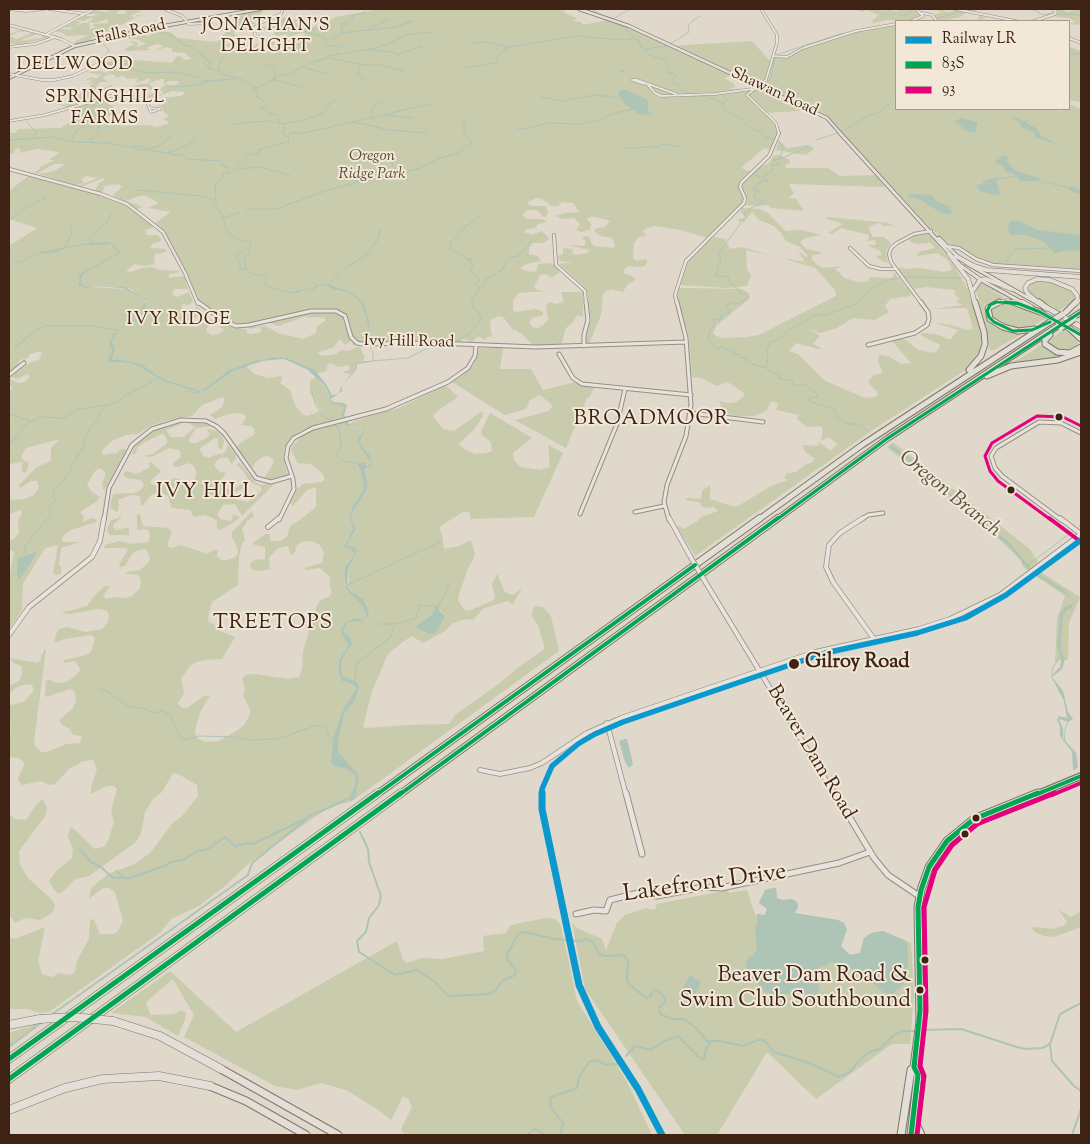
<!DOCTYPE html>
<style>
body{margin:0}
#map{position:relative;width:1090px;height:1144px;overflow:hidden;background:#e0d8ca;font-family:"Sorts Mill Goudy",serif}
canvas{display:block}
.frame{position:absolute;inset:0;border:10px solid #3e2214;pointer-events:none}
.legend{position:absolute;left:895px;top:20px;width:175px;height:90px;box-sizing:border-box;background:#f1e8d7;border:1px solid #a99989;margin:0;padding:6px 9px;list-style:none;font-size:15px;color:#3e2214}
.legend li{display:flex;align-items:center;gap:10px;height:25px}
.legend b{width:25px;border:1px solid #a99989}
</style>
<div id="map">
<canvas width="1090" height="1144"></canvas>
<div class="frame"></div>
<ul class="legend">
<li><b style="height:6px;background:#0999ce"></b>Railway LR</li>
<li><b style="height:6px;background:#00a651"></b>83S</li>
<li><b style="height:6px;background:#e5007d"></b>93</li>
</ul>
</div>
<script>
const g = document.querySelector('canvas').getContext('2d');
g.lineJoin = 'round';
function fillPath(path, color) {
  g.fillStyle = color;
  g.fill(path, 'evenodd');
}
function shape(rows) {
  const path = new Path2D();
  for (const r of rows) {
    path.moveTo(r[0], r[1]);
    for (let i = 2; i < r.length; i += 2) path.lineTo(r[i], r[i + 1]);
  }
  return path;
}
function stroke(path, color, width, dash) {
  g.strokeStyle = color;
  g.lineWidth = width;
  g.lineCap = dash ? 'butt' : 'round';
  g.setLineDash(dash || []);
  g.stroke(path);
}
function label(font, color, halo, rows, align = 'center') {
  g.font = font + ' "Sorts Mill Goudy",serif';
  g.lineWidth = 4;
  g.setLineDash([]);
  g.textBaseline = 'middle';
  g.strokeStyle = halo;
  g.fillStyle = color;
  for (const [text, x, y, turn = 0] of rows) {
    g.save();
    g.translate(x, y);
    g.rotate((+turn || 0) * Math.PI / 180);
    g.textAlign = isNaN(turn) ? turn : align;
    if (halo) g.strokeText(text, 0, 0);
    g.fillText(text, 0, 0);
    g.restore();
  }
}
const green = shape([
 [108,9,117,9,120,11,117,12,118,14,128,14,125,12,126,10,121,9,142,11,131,15,133,18,138,17,136,15,142,15,108,31,119,34,111,36,96,33,99,35,91,38,94,40,75,44,74,42,88,35,66,36,63,33,54,31,60,29,70,30,73,27,61,28,74,21,80,22,75,26,83,23,89,23,90,29,99,27,92,26,94,24,108,23,108,19,95,23,87,22,93,19,92,17,84,21,76,20,84,16,93,16,99,14,87,14,94,10,106,12,110,10],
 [260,9,275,9,263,11,262,13,253,18,258,20,272,16,271,18,239,26,252,29,235,31,233,34,239,36,227,37,220,42,232,45,220,48,229,49,236,45,254,46,258,43,258,46,253,52,252,48,250,48,243,51,253,54,257,50,262,49,273,54,278,52,260,49,275,48,279,45,263,46,268,41,292,45,306,34,301,33,289,37,286,35,289,33,278,36,274,34,274,32,289,30,269,29,256,32,259,25,266,28,275,24,274,18,278,16,294,20,301,19,295,22,302,28,308,29,326,24,314,20,317,17,328,22,335,17,380,9,563,9,565,13,576,18,574,21,581,22,583,25,607,20,615,21,670,46,752,41,771,62,767,77,758,84,735,74,724,78,734,84,735,87,729,89,749,89,752,90,760,88,810,110,766,113,777,128,778,135,774,146,772,150,764,148,741,168,751,172,739,184,744,201,708,238,680,230,654,226,647,228,643,231,646,236,639,237,634,243,633,258,637,261,645,259,648,261,646,265,642,267,629,266,625,268,623,273,634,277,635,280,627,285,623,292,610,289,603,294,601,315,589,344,585,341,591,319,587,289,559,264,573,262,560,261,557,256,563,254,563,248,573,249,572,253,576,255,587,253,590,250,567,245,584,246,586,241,582,238,585,236,589,237,592,244,595,246,613,248,615,245,612,238,600,236,594,231,597,228,605,227,610,221,608,220,595,217,590,217,587,219,591,224,590,230,581,232,576,230,580,224,574,218,562,219,556,216,565,213,579,212,573,203,562,202,558,206,552,206,542,199,536,198,528,202,529,205,534,206,546,206,548,212,545,218,537,210,530,210,524,212,523,216,527,219,542,219,547,222,538,224,535,228,527,229,524,232,532,235,542,231,549,238,547,241,542,243,532,243,529,248,529,254,538,256,541,261,526,264,520,268,525,271,534,272,537,270,538,264,552,263,560,272,552,278,546,274,540,275,534,287,537,290,546,291,519,293,513,300,513,311,516,312,536,309,543,312,543,315,532,318,529,322,532,327,538,328,546,323,549,317,547,315,546,307,549,302,557,304,564,301,561,292,583,292,583,317,577,315,573,322,566,328,561,345,535,347,523,335,514,329,514,331,504,318,499,316,491,320,490,326,492,336,488,337,485,340,478,336,472,343,465,339,462,339,463,341,449,342,449,347,352,345,354,339,347,317,343,313,333,310,311,311,246,325,229,323,203,307,198,301,182,264,174,254,170,244,166,243,169,241,167,237,154,224,171,212,148,208,159,203,146,196,139,196,126,201,143,207,135,210,153,224,154,227,145,230,146,235,158,235,161,239,161,241,152,244,150,248,165,249,167,252,155,254,154,264,145,266,135,264,126,271,132,272,141,268,152,267,159,270,179,271,180,272,169,274,169,278,184,276,188,289,176,289,173,290,173,295,177,297,189,292,193,302,189,305,182,304,181,315,186,315,197,307,204,313,187,321,189,327,196,327,214,318,219,323,208,326,206,331,211,335,219,334,224,330,218,325,221,323,234,328,246,329,247,333,250,334,261,332,261,329,259,327,250,329,249,327,266,326,278,333,303,339,316,333,317,326,325,321,325,318,319,317,308,318,307,316,278,326,267,322,311,312,333,312,343,315,346,320,351,341,346,345,343,343,342,340,339,340,334,347,317,353,322,356,336,354,341,350,348,351,358,347,361,348,362,353,365,357,362,361,355,363,355,369,352,374,342,373,350,369,349,365,338,367,330,363,328,364,326,371,316,374,314,369,287,358,275,357,262,359,229,370,201,391,166,380,152,372,142,364,117,359,112,360,115,349,111,343,113,339,119,331,128,324,143,318,146,302,133,290,125,287,98,286,92,287,124,289,140,297,144,303,142,307,142,318,129,322,113,334,109,344,112,351,108,356,109,362,132,363,165,382,198,392,205,391,215,384,229,372,246,366,254,374,268,378,281,376,283,378,280,383,290,390,295,405,302,414,307,416,321,411,310,393,310,381,317,377,329,394,331,403,343,404,346,407,341,414,343,417,312,426,298,432,289,441,284,448,283,457,288,476,274,479,264,479,274,462,273,459,268,456,262,457,254,464,253,468,237,448,238,445,255,434,254,428,251,426,241,425,246,418,245,415,240,413,229,414,215,419,210,415,222,407,225,399,223,397,202,405,192,416,169,420,150,426,138,434,126,435,112,441,102,450,103,455,117,453,121,449,125,449,126,451,104,491,102,485,106,472,99,468,94,472,87,485,91,491,100,497,97,501,80,512,84,517,83,522,92,518,97,520,96,522,71,530,63,536,62,542,80,542,61,548,59,564,61,567,61,574,56,575,53,573,58,545,45,548,23,584,22,610,9,629,9,579,14,552,9,549,9,542,15,538,19,532,18,521,22,513,21,510,9,514,9,500,25,499,34,495,39,487,37,481,31,481,20,488,19,485,37,467,51,461,51,448,60,439,26,448,21,457,24,461,29,462,26,473,21,471,23,462,9,464,9,392,13,388,9,386,9,378,18,383,25,382,29,378,28,374,17,379,11,377,29,363,39,360,42,352,37,352,30,354,28,358,20,360,16,368,9,372,9,246,37,228,9,219,9,191,31,174,120,200,113,195,122,187,119,184,111,185,105,186,102,192,100,192,95,190,99,183,105,180,103,178,81,187,78,186,98,178,86,176,81,180,85,183,75,185,39,174,54,171,66,164,54,164,37,174,35,172,40,169,39,167,55,160,49,160,60,152,38,149,18,153,21,151,19,148,15,149,14,153,9,155,9,133,16,133,18,129,61,128,75,118,75,115,70,115,73,113,71,108,103,98,109,98,106,100,107,103,114,107,109,113,121,112,103,117,102,121,134,120,123,122,120,126,150,125,155,127,168,124,169,122,163,119,169,116,163,111,162,107,156,106,162,105,168,101,161,98,181,96,186,92,172,91,152,99,145,97,153,93,158,95,163,94,163,91,156,92,167,83,168,86,176,85,179,82,178,81,169,81,164,84,164,79,161,79,151,82,150,85,155,88,154,91,148,89,141,90,130,88,139,84,147,84,151,80,150,78,136,83,138,78,127,79,123,75,116,78,115,75,109,74,102,78,109,82,100,82,96,87,102,89,113,84,108,91,96,90,92,92,95,97,88,98,82,102,68,107,52,103,66,105,72,98,71,93,54,91,51,89,67,89,79,92,76,94,80,94,94,83,84,84,91,82,92,79,83,81,92,77,96,79,102,75,86,72,102,71,107,73,110,69,104,68,110,68,113,66,103,64,107,62,124,59,172,63,176,57,180,56,184,60,193,59,186,55,187,53,171,52,173,49,168,47,152,51,165,46,157,44,146,48,151,50,125,51,126,48,135,44,131,43,132,41,138,43,137,47,146,44,136,39,114,37,134,34,148,36,159,31,160,28,158,28,165,26,167,30,165,32,170,32,177,38,217,42,232,26,220,25,235,23,242,14,195,21],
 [852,9,875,9,887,11,889,9,897,12,898,11,895,9,914,9,922,15,909,21,886,20,874,23,875,24,872,22,874,19,877,18,876,16,880,15,866,10,863,12],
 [932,9,939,9,947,12,957,10,981,14,981,16,986,18,980,20,977,19,980,17,979,14,966,13,960,17,950,19,951,21,938,21,934,15,942,12],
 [1055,9,1062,9,1067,12,1081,9,1081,25,1069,24,1075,22,1069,18,1050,16,1058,14],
 [896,25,896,109,1050,109,1062,111,1062,109,1069,109,1069,104,1081,109,1081,270,993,264,981,260,960,247,951,245,930,228,830,119,762,86,768,80,774,58,788,57,804,48,860,31],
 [24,29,31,31,17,32,10,36,16,39,35,32,40,33,23,39,22,41,41,38,43,37,40,34,42,33,52,37,18,45,9,43,9,34],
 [1069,46,1081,51,1081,102,1069,100,1069,48,1071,48],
 [779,140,787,148,807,145,815,148,806,155,776,150],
 [779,155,790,160,789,163,785,165,786,168,828,168,840,176,876,175,885,187,791,184,789,185,794,193,789,198,796,199,804,211,771,208,768,205,761,206,746,205,748,200,742,189,743,182,758,168,769,163,773,156],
 [742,208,759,209,768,213,786,231,802,230,821,235,806,238,800,242,806,249,821,252,821,254,813,255,811,258,817,265,823,268,843,266,835,269,845,278,858,282,868,281,870,277,890,278,893,277,894,272,911,293,910,296,890,299,885,306,889,312,875,320,853,318,835,329,820,333,808,328,820,336,813,344,823,349,818,349,796,343,789,351,798,354,825,381,863,397,871,398,878,396,877,391,869,384,869,380,874,375,883,373,878,361,879,355,888,356,901,364,911,363,892,341,903,338,917,349,931,353,937,351,940,345,920,335,923,333,936,334,948,339,951,339,958,330,935,323,952,325,966,330,973,329,967,308,933,309,963,305,956,302,960,299,954,294,956,291,954,290,926,287,914,289,899,270,900,267,906,269,919,268,945,272,952,270,948,260,937,253,917,256,919,252,935,248,930,243,917,244,910,242,909,239,916,235,928,233,954,265,969,291,981,335,980,350,970,367,871,431,695,556,676,525,684,529,698,521,701,517,718,511,714,507,704,508,699,502,685,500,687,498,701,499,702,491,710,485,710,499,732,506,738,506,771,486,788,480,784,478,786,474,796,472,805,465,813,462,814,458,805,452,803,445,818,446,819,442,830,451,838,444,828,437,821,441,823,430,821,426,807,427,797,419,799,415,776,410,778,404,775,402,771,402,767,410,755,416,737,416,722,412,720,401,728,403,736,402,743,397,744,393,729,383,726,382,717,386,701,378,692,377,689,336,677,302,677,295,679,288,742,289,749,293,750,298,716,326,713,334,721,338,747,337,759,335,836,296,835,290,815,268,782,258,805,262,798,251,806,257,808,256,800,247,786,241,781,233,774,226,759,220,752,212,743,223,740,220,747,218,741,212],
 [827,217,888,223,897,227,889,225,884,227,881,223,878,223,868,227,873,237,884,237,891,243,886,251,888,263,882,261,876,256,882,255,880,251,867,245,876,245,875,240,866,241,869,239,869,235,841,228,832,234,828,233,843,224,825,218],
 [713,237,726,239,725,243,729,245,729,249,742,247,773,256,746,250,747,269,751,276,747,286,727,288,681,285,686,264],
 [1038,280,1050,280,1070,288,1075,295,1074,301,1058,311,1038,300,1029,292,1028,288,1031,283],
 [980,284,1005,298,997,299,984,305,983,309,989,321,1005,331,1022,334,992,351,989,349,987,329,976,291],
 [1005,302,1020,305,1042,316,1045,319,1029,328,1012,329,992,319,990,309],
 [1065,328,1078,339,1078,344,1070,351,1057,350,1050,346,1049,341],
 [1040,345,1051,353,1064,356,1011,363,1034,350],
 [479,348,503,348,500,369,531,369,543,390,575,382,594,388,589,398,587,398,566,448,515,420,549,411,552,407,551,404,540,395,530,400,526,409,505,415,452,382,462,376,474,365],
 [446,385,458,397,436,412,433,417,443,429,454,431,481,412,484,414,474,430,458,444,466,450,475,454,486,453,492,451,491,442,482,435,481,431,490,413,532,438,513,453,514,460,520,467,540,470,550,467,548,445,563,453,534,517,471,519,469,512,463,512,442,525,439,529,442,534,444,549,460,546,470,540,472,544,475,554,473,560,468,568,459,594,458,600,463,608,466,611,471,610,494,600,495,597,492,585,497,574,505,592,512,595,522,589,512,605,508,601,484,608,473,620,466,619,453,623,445,631,423,643,412,636,404,641,388,654,372,691,363,727,367,728,406,725,449,724,455,715,500,683,520,666,545,649,538,625,531,615,535,606,543,607,551,616,559,651,355,799,355,790,349,800,350,802,332,806,313,818,249,863,225,886,199,906,171,919,161,932,49,1012,41,1013,27,1009,9,1009,9,937,15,939,45,927,38,961,42,974,52,977,59,973,70,975,75,972,77,961,89,938,90,919,94,920,100,934,114,934,118,931,123,921,115,892,109,888,103,888,89,899,91,888,108,874,135,864,150,853,172,824,182,816,198,796,197,785,180,775,173,773,162,792,154,798,145,812,141,833,136,842,89,876,75,879,65,890,58,894,56,892,49,881,57,870,72,858,73,850,68,836,70,827,74,829,95,849,105,846,109,838,114,822,111,811,117,789,114,786,107,786,91,794,91,787,97,770,93,760,83,761,69,769,55,784,50,785,41,781,22,785,19,782,18,778,25,763,18,758,9,757,9,736,11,728,9,726,9,704,13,705,25,701,34,690,32,685,26,684,16,688,9,694,9,686,19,681,22,673,21,666,14,663,10,658,37,663,40,661,44,650,46,649,35,734,34,745,41,752,47,752,66,744,80,743,82,738,81,736,73,735,70,729,61,724,59,720,72,709,76,702,75,692,70,689,46,697,45,694,46,681,51,679,53,682,62,683,70,680,81,670,75,661,63,663,64,660,83,656,91,652,95,639,92,635,65,639,54,643,56,634,59,629,67,627,85,632,102,629,108,622,109,615,107,611,99,609,70,614,61,613,87,606,95,595,105,586,110,586,103,596,106,599,115,597,124,598,132,596,140,588,141,580,139,575,126,574,127,572,140,570,148,563,150,558,148,552,144,549,138,550,132,554,125,566,120,567,119,565,128,550,125,548,104,548,105,545,119,541,131,544,149,542,150,532,147,529,137,530,137,514,140,515,143,526,168,528,172,532,167,545,171,548,181,545,207,554,214,550,218,550,217,556,221,560,227,560,234,558,238,554,237,546,231,536,233,531,252,511,254,517,247,521,242,530,245,539,242,543,239,557,238,585,212,602,208,616,209,622,214,624,220,631,235,637,222,659,205,660,196,662,189,667,181,679,184,694,178,703,182,708,187,708,204,696,210,696,200,712,195,731,196,737,205,742,219,741,238,730,245,724,250,714,250,709,243,696,245,687,242,680,245,675,256,674,288,679,299,677,302,669,303,651,309,632,306,625,312,618,319,601,330,596,332,592,329,585,330,581,329,576,320,568,307,570,304,568,322,563,324,553,320,545,312,541,301,542,296,546,295,552,291,556,288,546,278,548,269,558,270,569,259,571,253,570,250,567,250,564,254,560,265,559,265,547,252,544,265,534,270,534,270,541,281,541,287,537,290,526,300,520,316,507,316,487,307,490,293,506,290,503,297,489,303,484,322,482,325,479,323,474,311,464,298,463,291,450,293,445,308,430,345,422,352,427,364,428,363,432,358,438,358,444,371,461,370,465,358,463,357,468,360,469,364,488,353,506,349,517,353,528,346,542,345,547,348,547,355,554,347,563,344,573,345,586,364,606,366,615,363,620,352,619,342,626,344,637,346,638,349,645,339,660,338,672,346,683,354,685,357,688,344,707,335,735,344,714,355,701,359,690,357,682,342,677,341,661,352,644,351,638,343,631,348,622,366,620,367,605,364,599,352,592,347,586,349,582,349,566,357,553,355,547,347,545,356,529,351,517,353,512,367,489,367,480,364,469,371,466,372,464,370,455,359,443,366,428,350,424,354,421,399,408],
 [439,608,445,616,436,632,428,634,417,628,417,625],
 [178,422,181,424,166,430,171,437,184,437,195,427,187,422,205,423,211,426,196,428,189,439,190,443,196,443,207,438,210,434,207,430,209,429,217,431,222,436,224,442,222,450,218,447,218,439,215,438,199,449,204,456,209,458,215,455,225,453,228,445,235,454,236,458,232,464,227,457,218,459,214,465,218,471,226,473,221,480,223,488,235,489,245,481,247,487,230,494,237,500,248,502,262,490,260,486,249,482,245,473,237,465,239,462,256,483,262,485,276,482,242,516,235,504,223,505,217,514,220,519,230,521,233,518,232,514,240,517,236,521,220,530,217,528,217,521,213,518,205,515,194,517,190,510,172,508,168,496,161,492,152,494,143,505,141,505,140,496,131,495,118,500,119,506,117,512,110,508,113,494,134,493,141,490,144,485,141,480,126,478,123,473,128,471,134,474,141,472,150,467,149,463,151,462,161,471,150,482,152,485,160,485,175,478,179,479,185,487,193,483,197,473,193,465,188,463,179,467,173,466,174,462,180,458,181,453,179,450,169,448,151,457,143,456,153,454,167,443,167,439,163,433,143,443,137,448,136,453,132,455,132,454,136,444,147,434,160,427],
 [893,442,1030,549,1038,562,1045,567,1041,572,1080,597,1069,623,1068,660,1057,660,1058,663,1055,663,1057,618,1065,596,1023,567,1021,560,985,526,952,502,887,447],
 [123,516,114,524,113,528,117,530,129,527,129,535,110,535,107,531,110,521],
 [42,799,47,807,46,815,19,851,20,864,27,877,52,900,55,906,52,913,40,920,25,918,15,923,9,914,9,814,15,819,26,820,36,805],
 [776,888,777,898,782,900,792,899,797,902,798,908,794,913,838,920,844,923,847,930,841,946,850,955,860,953,864,938,877,932,883,931,911,943,914,994,910,1044,892,1044,816,1099,767,1052,717,1135,685,1135,585,989,572,923,577,928,602,939,606,950,617,923,625,915,646,908,655,910,657,904,728,890,729,893,747,890,756,917,757,914,765,915,767,909,759,903,763,894,767,889],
 [1059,910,1071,917,1081,911,1081,927,1054,937,1044,936,1034,932,1032,928,1034,927,1053,929,1063,926,1067,922],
 [546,918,556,919,561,926,577,1001,626,1080,652,1135,404,1135,401,1129,412,1107,408,1099,403,1096,391,1120,377,1109,346,1090,321,1083,297,1090,275,1086,184,1037,194,1015,173,979,146,1002,150,1015,174,1014,181,1010,186,1013,185,1020,178,1036,146,1017,111,1013,170,971,236,1032,397,941,403,960,407,963,422,958,442,959,484,951,483,936,506,933,510,926,515,924],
 [40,1023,18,1041,9,1048,9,1033]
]);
const water = shape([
 [621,90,626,90,646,99,649,103,647,109,652,115,639,114,625,104,618,94],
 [1030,116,1030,120,1026,122,1028,124,1036,128,1040,135,1059,145,1034,137,1037,134,1021,127,1020,123,1011,117,1025,121,1029,120],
 [960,118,978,122,975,133,963,130,962,127,955,122],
 [1002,156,1008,157,1007,162,1015,170,1038,178,1040,181,1075,188,1081,191,1081,194,1072,192,1068,188,1038,181,1021,181,1016,175,1005,171,1004,167,995,162],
 [996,178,999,179,995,182,999,186,997,189,1001,192,1000,194,996,195,981,192,977,188,977,185,982,184,985,180],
 [910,194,931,195,936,201,949,206,953,213,947,214,938,211,921,200,909,197,907,195],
 [1011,221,1020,221,1037,230,1081,235,1081,252,1070,250,1055,253,1043,241,1024,235,1010,235,1008,225],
 [107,242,113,244,120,253,86,272,82,276,81,284,88,287,98,286,125,287,139,295,146,304,143,318,128,324,119,331,113,339,112,343,115,349,112,360,117,359,142,364,152,372,166,380,201,391,229,370,258,360,275,357,287,358,314,369,326,384,332,395,338,394,342,386,355,369,355,363,364,361,371,361,373,359,372,351,365,337,369,329,362,303,348,292,333,289,326,285,320,285,311,291,306,289,298,293,288,293,306,289,311,290,317,285,326,284,350,292,364,303,370,327,366,338,373,352,374,359,371,362,357,364,356,370,342,386,342,391,331,399,333,402,344,403,347,406,344,415,349,424,366,428,359,443,370,455,372,464,371,466,364,469,367,480,367,489,353,512,351,517,356,529,347,545,355,547,357,553,349,566,347,587,352,592,364,599,369,613,364,621,348,622,343,631,351,638,352,644,341,661,342,676,357,682,359,688,355,701,344,714,338,741,338,752,359,776,355,799,350,802,349,798,355,786,356,776,347,769,334,766,331,762,332,754,333,738,344,707,357,688,354,685,342,681,338,672,339,660,349,645,341,633,342,627,347,621,355,618,363,620,366,615,363,606,346,589,344,573,346,565,355,554,348,547,344,547,353,528,349,517,353,506,364,488,360,469,357,466,359,463,365,463,367,466,371,464,370,461,358,444,358,438,363,432,364,428,346,425,341,414,345,406,331,403,329,394,324,385,308,370,284,359,262,361,233,371,205,391,198,392,165,382,132,363,109,362,108,356,112,351,109,344,113,334,129,322,142,318,142,307,144,303,140,297,122,288,97,286,85,288,78,285,80,279,78,277,82,273,118,253,111,244,95,245,83,245,66,248,56,252,39,254,20,263,9,262,20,262,42,252,82,244],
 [892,445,925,470,937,483,969,509,983,517,999,535,1008,541,1027,564,1030,564,1030,568,1064,590,1075,601,1071,609,1065,611,1063,614,1059,647,1065,659,1062,669,1052,677,1063,691,1068,712,1073,719,1068,722,1059,719,1063,729,1063,738,1076,753,1078,767,1076,769,1073,770,1072,752,1060,736,1060,727,1057,720,1059,716,1067,718,1064,701,1051,676,1060,667,1061,659,1057,645,1060,614,1066,606,1074,603,1074,600,1045,580,1039,578,1026,567,1009,546,995,535,981,518,968,510,935,484,923,471,889,447],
 [36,552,36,555,19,580,17,574,18,558],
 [439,605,439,610,445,616,436,633,428,634,417,628,417,625,432,614,436,606],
 [625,739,627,739,633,764,629,768,625,762,619,741],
 [773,888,776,888,777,898,782,900,792,899,797,902,798,908,794,913,838,920,844,923,847,930,841,946,850,955,860,953,864,938,871,933,883,931,904,940,907,944,908,956,907,980,893,994,889,994,884,993,869,980,855,973,855,971,846,965,837,966,834,962,829,963,827,966,820,966,818,969,816,979,820,990,814,997,810,997,800,992,773,995,764,991,751,976,745,963,750,956,754,955,757,948,755,928,757,925,757,914,765,915,767,909,759,903,765,890],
 [690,975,701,982,692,1000,681,993]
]);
const streamFar1 = shape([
 [591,9,603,16,612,18,613,22,624,27,635,39,640,41,638,42,641,44,641,47,650,55,664,60,670,66,667,72,676,75,673,79,675,84,680,85,680,89,689,94],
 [1021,9,1034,10,1043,15,1052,13],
 [1056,9,1064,12],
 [968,11,982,9],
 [1058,14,1081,15],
 [230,15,234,15],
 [900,16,911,13,911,9],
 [243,17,244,20,255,24],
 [276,17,296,29],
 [938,18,961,11],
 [613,19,630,9],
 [930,21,933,20],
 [259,26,268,29,297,29,324,37,328,45,341,47,336,53],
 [343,28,353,18,352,16,365,12,363,9],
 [371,28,388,20],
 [162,32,173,36,184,45,193,47,198,53,203,54],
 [306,32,314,30,316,25],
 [343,33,341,25,347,21],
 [624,39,633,39],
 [100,40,109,50,104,57,100,58,101,61,105,62],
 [330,42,340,33,396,27,412,21],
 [470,43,486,42,510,47,576,36,623,40],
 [670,44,689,32,688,27,690,23,700,16],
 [645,49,668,46],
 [370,50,392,52,402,57],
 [1069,50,1081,55],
 [398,54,421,47],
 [1069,54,1078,55],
 [203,55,207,58,205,60,211,63,210,68],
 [776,55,843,33],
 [201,56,205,57],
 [329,58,365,65,379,65,404,71],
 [106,63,116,66],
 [205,63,210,69,221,71,222,74,241,79,254,86,252,91,256,92,257,98,261,99,266,105,261,107,271,114,277,114,280,123],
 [266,64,274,68,276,77,270,81],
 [361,64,357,72,364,80],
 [117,65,147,73,175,72,198,77,203,81,235,79],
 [305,68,328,74],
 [465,68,496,63,499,54,509,47],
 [220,70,218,67,223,57],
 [620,72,625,71],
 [738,75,760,83],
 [274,80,302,87],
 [209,81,215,81],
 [168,86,184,87,210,82],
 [765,87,771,77,775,57],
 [254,90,281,75,287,75,313,62,328,58,328,56,377,48,410,34,435,32],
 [754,91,759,89],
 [61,93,83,101],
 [695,96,705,96,723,103,723,109,741,119,751,129,761,132,764,137,775,139,783,146,780,159,773,160,780,164,772,165,773,170,763,177,768,181,762,181,753,188,754,190,761,191,754,195,755,200,762,200,764,202,749,209,744,214,746,218,739,220,741,223,719,253,721,262,717,266,719,269,715,275,728,277,730,284,740,290,739,294,746,294,748,297,740,304,732,302,726,306,730,312,721,316,720,320,714,319,714,325,710,330,708,340,718,350,720,346,727,350,732,350,733,354,739,354,739,357,742,358,746,357,747,361,755,365,766,368,772,373,779,373,780,379,792,380,792,383,795,385,805,385,817,394,818,397,809,398,809,401,836,410,836,417,849,424,860,424,867,431],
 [541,97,562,101,595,95,621,98],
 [723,103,727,100,723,94,730,93],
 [85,104,86,108,83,110,87,118],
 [84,111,100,102],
 [385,115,412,118],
 [372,119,372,107,386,100],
 [25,120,37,133,33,137,35,137],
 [354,122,389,130,427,133],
 [233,124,267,121,282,124,301,121,325,112,330,103,337,98],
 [282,124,285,128,283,134,287,136],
 [516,128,524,129,548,123,579,124,597,121,615,113,633,109],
 [842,132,864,118,879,112,891,103],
 [288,136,290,133,304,133,431,104],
 [9,140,51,137,74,142,110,143,126,147,142,146,150,150],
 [72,140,78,129,86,125,93,113],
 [816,140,838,133],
 [88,143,97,133,100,124],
 [132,148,167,153,182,148,196,140],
 [626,148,655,147,665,144,679,147],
 [149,149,161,145,170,137,169,134],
 [172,152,169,154,182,155,187,159,221,161,223,163,220,165,229,168,228,173],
 [397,157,392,164,397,174],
 [782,158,808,147,808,145],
 [233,170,259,167,290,175],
 [753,174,763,178],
 [998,179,1017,176],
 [344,186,354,181,367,179],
 [137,190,202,196,211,199,217,204,214,208,220,211,225,222,225,228,233,237,251,243,251,247,235,256,240,260,240,269,246,268,252,274,264,276,267,279,264,284,266,286,290,293],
 [213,200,216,199,215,184,225,177,222,174,231,173,249,155,260,153,259,150,289,141,288,136],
 [245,212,252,209,276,209,331,189,420,168,440,158,458,153,472,142,464,133,464,117],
 [223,218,239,213],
 [9,220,31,205,46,198],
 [93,243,89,240,90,236,107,223,111,213],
 [65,247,72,232,71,227],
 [467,258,470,259,473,265,470,270,479,280,475,284,479,287],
 [470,261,451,249,450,244,465,227,479,217],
 [1007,265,1008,258,1016,249,1049,248],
 [246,267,244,258,250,252],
 [906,277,962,278],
 [981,284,1006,296],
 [328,285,344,269,366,255,377,241,381,229],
 [454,342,469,334,481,319,479,312,473,308,474,303,471,298,476,295,479,287,485,285,485,280,503,269,507,258,518,256,532,241],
 [14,348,39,328,45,326,93,326,118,330],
 [372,361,408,358,428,348,441,345],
 [766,368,768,355,766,351,771,342,780,339,785,333,815,315,826,315,856,304,871,288,889,280,900,278],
 [188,390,193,393,199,392],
 [312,391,315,404,321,413,325,418,333,421,340,431,341,448,335,453,344,461,359,463],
 [9,414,30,421],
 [331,419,334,415],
 [9,442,14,440,25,425,40,417,64,418,77,410,116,403,126,395,159,378],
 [1079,526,1081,525],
 [25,554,25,546,51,514,49,507,56,499,53,496,54,489,65,480,67,474,72,469,71,467,84,446,84,440,90,428,97,420,100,412,108,404],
 [1029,564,1072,532],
 [347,585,440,542],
 [439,605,450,583],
 [378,624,398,624,416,618,420,605,436,606],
 [1060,650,1062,619,1066,610],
 [1052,674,1053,667,1061,656],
 [355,682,356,667,359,661,391,637,394,626],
 [100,690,105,690,128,706,146,709,153,713,162,711,171,715,176,730,183,740,199,736,234,737,248,740,278,739,317,725,325,727,329,736,335,738],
 [1065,741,1064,733,1068,721]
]);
const stream = shape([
 [308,817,350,798],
 [360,832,368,849,369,862,381,896,379,905,369,918,366,932,357,941,359,952,395,975,417,970,435,982,448,996,489,994,495,991,502,981,515,975,516,970,507,959,507,955,518,934,525,932,555,939,580,941,587,939,593,942,598,953,604,956,623,955,628,960,627,981,630,985,646,998,650,997,653,990,657,990,665,998,665,1001,659,1008,660,1014,672,1019,684,1019,695,1027,707,1041,721,1041,743,1046,758,1040,764,1040,774,1052,809,1063,839,1077,850,1072,860,1059,870,1052,880,1049,894,1035,904,1031,917,1031],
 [79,849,91,862,102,868,113,878,130,878,167,865,170,862,183,860,197,851,208,849,225,837,235,846,248,843,253,844,305,819],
 [116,871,125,878],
 [51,1015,248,875,252,863,308,818],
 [921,1030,961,1029,1017,1047,1026,1049,1042,1048,1050,1044,1060,1014,1081,1003],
 [1050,1045,1052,1061,1074,1086,1081,1091],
 [9,1047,42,1022],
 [626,1056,635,1046,651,1050,664,1041,678,1036,699,1057,704,1059,707,1046,711,1042],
 [526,1135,535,1129,545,1135],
 [561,1135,563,1123,550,1106,551,1097,577,1088,579,1077,589,1062,596,1060,606,1065,617,1064],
 [1072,1135,1081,1109]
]);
const minorFar4 = shape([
 [9,9,26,11,44,9],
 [49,9,85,14],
 [165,9,182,16,189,24,211,23,205,23],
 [761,9,777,35,777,43,766,80,747,95,776,123,779,134],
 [955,9,1016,21],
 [922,13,932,15,937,21],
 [911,21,923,16,916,9],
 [1034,21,1055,14,1056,12,1053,9],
 [9,25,61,39,75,46],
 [47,34,94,9],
 [1069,38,1081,43],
 [265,40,255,35,254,28,260,23,281,14,283,9],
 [9,47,35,44,55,37],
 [773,56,787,57,803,48,856,31,896,24],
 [9,74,42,80,54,80,73,76,98,64],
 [645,84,632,80,637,80,676,94],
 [648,85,655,93,661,96,715,94,752,89],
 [149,108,160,109,151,112,149,108],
 [9,121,45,115,111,96,128,96,142,99,148,104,149,108]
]);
const minorFar3 = shape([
 [9,169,101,194,127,204,163,232,185,273,198,304],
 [554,235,556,265,585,291,586,304],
 [945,246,959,248,976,259,993,265,1081,271],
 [850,248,869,266,881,269,896,269],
 [677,304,675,295,686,261,744,203,745,198,740,187,741,183,769,156,779,133],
 [922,304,891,262,889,254,891,248,897,243,914,234,931,231]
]);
const minorFar2 = shape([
 [198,302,224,321,236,326,249,325,311,311,336,311,345,316,351,337,357,343,362,344,435,343,536,347,686,342],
 [868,345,915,333,927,325,929,319,928,312,921,302],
 [584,346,584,335,588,320,586,302],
 [559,354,573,378,582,384,691,395],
 [9,375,24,363],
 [691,413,763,422],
 [635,512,664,506],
 [580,514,617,424,625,389],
 [104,520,109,488,132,445,152,429,181,420,206,421,216,426,224,433,256,478,271,482,292,476],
 [279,520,294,489,293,479,286,458,288,446,294,438,313,428,386,409,448,382,468,368,475,356,476,346],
 [669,520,664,502,667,485,686,436,691,405,686,338,677,302],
 [861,520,868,515,883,513],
 [1061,520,1002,476,995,468,991,456,996,448,1039,422,1061,423,1081,433]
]);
const minorFar1 = shape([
 [669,518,690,556],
 [863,518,840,533,829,545,826,567,833,582,874,639],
 [1060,518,1081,534],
 [268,527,279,518],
 [706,583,835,795],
 [9,635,29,607,92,557,100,541,104,518],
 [607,723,626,795],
 [480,770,500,774,530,768,542,763,587,733,621,718,815,652,919,629,950,619,1000,595,1081,534]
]);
const minor = shape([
 [626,793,642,854],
 [835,793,874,858,888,875,919,896],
 [576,914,594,910,606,911,610,900,642,892,657,896,704,887,721,888,839,863,870,852]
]);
const majorFar4 = shape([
 [579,9,629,26,827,118,841,134],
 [9,78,75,46,158,27,260,9]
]);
const majorFar3 = shape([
 [840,133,960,265,981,280,1025,304],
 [939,238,959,258],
 [966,263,1039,304]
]);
const majorFar2 = shape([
 [1022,302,1031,307],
 [1037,302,1081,327],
 [1038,311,1081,335]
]);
const majorFar1 = shape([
 [1035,795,1081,776]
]);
const major = shape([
 [221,1069,338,1135],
 [210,1086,246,1101,306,1135],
 [914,1120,921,1135],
 [901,1135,911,1070,914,1067,920,1021,918,907,921,890,929,867,947,841,974,819,1038,793],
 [911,1135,918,1075,914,1067]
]);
const highwayFar3 = shape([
 [949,254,968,279,972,292],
 [956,256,974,266,987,270,1081,277],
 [975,304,972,292,980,280,986,279,1011,289],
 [994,304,1007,301,1019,304],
 [1040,304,1027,293,1025,288,1028,283,1037,279,1050,280,1072,289,1077,295,1078,301,1075,304]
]);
const highwayFar2 = shape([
 [999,302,988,308,990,319,1003,327,1018,331,1035,329],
 [1013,302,1040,312],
 [1039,302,1046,308],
 [1066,312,1076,302],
 [1072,318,1081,312],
 [1068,327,1081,339],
 [1050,335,1045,340,1045,344,1057,352,1070,353,1081,347],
 [969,370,981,356,985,344,984,332,975,302],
 [987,376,1011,366,1058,360,1081,352],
 [758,520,862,445,1050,322],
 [776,520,888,438,1058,326]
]);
const highwayFar1 = shape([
 [376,795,760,518],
 [399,795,778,518]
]);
const highway = shape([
 [113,1021,160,1036,221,1069],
 [9,1025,40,1019],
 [9,1059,378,793],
 [9,1079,401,793],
 [9,1110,65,1088,103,1079,159,1076,210,1086]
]);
const minorBridge = shape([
 [690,556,706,583]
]);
const highwayBridgeFar1 = shape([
 [1050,322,1063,314],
 [1061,328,1074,319]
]);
const highwayBridge = shape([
 [40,1019,73,1017,113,1021]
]);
const bus1Far3 = shape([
 [993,304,997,302,1019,304]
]);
const bus1Far2 = shape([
 [996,302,990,305,987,311,989,317,994,322,1013,331,1032,330,1050,322],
 [1005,302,1017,303,1040,312,1081,335],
 [776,520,888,438,1081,312]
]);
const bus1Far1 = shape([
 [376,795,695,565],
 [399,795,778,518],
 [1035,795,1081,776]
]);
const bus1 = shape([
 [9,1059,378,793],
 [9,1079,401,793],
 [911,1135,918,1075,914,1067,920,1011,918,907,921,890,929,867,947,841,974,819,1038,793]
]);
const bus2Far2 = shape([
 [1051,520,998,481,990,471,985,456,992,443,1037,416,1063,417,1081,426]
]);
const bus2Far1 = shape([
 [1049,518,1077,539],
 [1052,795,1081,783]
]);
const bus2 = shape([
 [917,1135,924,1076,920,1066,926,1011,924,907,935,870,952,845,977,824,1055,793]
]);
const rail1Far1 = shape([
 [542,795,542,789,552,766,578,744,595,734,623,722,825,653,917,633,965,618,1006,595,1081,540]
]);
const rail1 = shape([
 [542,793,542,809,579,985,598,1027,638,1089,662,1135]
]);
const markers = [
 [1059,417,4.5,"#3e2214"],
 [1011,490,4.5,"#3e2214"],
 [794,664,6,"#3e2214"],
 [976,818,4.5,"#3e2214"],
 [965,834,4.5,"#3e2214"],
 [925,960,4.5,"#3e2214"],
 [920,990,4.5,"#3e2214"]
];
const farStreetnames = [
 ["Falls Road",131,33,-12],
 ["Shawan Road",774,93,25],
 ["Ivy Hill Road",409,343,1]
];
const farParknames = [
 ["Oregon",372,157],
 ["Ridge Park",372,175]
];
const farNeighbourhoodnames = [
 ["JONATHAN'S",266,27],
 ["DELIGHT",266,48],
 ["DELLWOOD",75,66],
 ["SPRINGHILL",105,99],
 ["FARMS",105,120],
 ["IVY RIDGE",179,321]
];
const stopNames = [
 ["Gilroy Road",805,664]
];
const streetNames = [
 ["Beaver Dam Road",810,753,59]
];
const neighbourhoodNames = [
 ["BROADMOOR",652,420],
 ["IVY HILL",206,493],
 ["TREETOPS",273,624]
];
const waterNames = [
 ["Oregon Branch",949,495,39]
];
const nearBusnames = [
 ["Beaver Dam Road &",911,977],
 ["Swim Club Southbound",911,1002]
];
const nearStreetnames = [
 ["Lakefront Drive",705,885,-8]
];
fillPath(green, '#c8cbac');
fillPath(water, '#aec4b6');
stroke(streamFar1, '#aec4b6', 1);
stroke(stream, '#aec4b6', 2);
stroke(minorFar4, '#978f85', 3);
stroke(minorFar3, '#978f85', 4);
stroke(minorFar2, '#978f85', 5);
stroke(minorFar1, '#978f85', 5.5);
stroke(minor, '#978f85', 7);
stroke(majorFar4, '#7f776e', 4);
stroke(majorFar3, '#7f776e', 4.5);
stroke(majorFar2, '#7f776e', 6);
stroke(majorFar1, '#7f776e', 8);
stroke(major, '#7f776e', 9);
stroke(highwayFar3, '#7f776e', 5);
stroke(highwayFar2, '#7f776e', 7);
stroke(highwayFar1, '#7f776e', 8);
stroke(highway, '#7f776e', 9);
stroke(minorFar4, '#e8e3dc', 2);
stroke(minorFar3, '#e8e3dc', 2.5);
stroke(minorFar2, '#e8e3dc', 3);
stroke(minorFar1, '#e8e3dc', 4);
stroke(minor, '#e8e3dc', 5);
stroke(majorFar4, '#e3dfd6', 2.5);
stroke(majorFar3, '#e3dfd6', 3);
stroke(majorFar2, '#e3dfd6', 4.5);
stroke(majorFar1, '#e3dfd6', 5.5);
stroke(major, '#e3dfd6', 7);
stroke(highwayFar3, '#e3dfd6', 4);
stroke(highwayFar2, '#e3dfd6', 5);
stroke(highwayFar1, '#e3dfd6', 6);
stroke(highway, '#e3dfd6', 8);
stroke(minorBridge, '#978f85', 5.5, []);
stroke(highwayBridgeFar1, '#7f776e', 7, []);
stroke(highwayBridge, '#7f776e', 9, []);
stroke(minorBridge, '#e8e3dc', 4);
stroke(highwayBridgeFar1, '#e3dfd6', 5);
stroke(highwayBridge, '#e3dfd6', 8);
stroke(bus1Far3, '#00a651', 2.5);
stroke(bus1Far2, '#00a651', 3);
stroke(bus1Far1, '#00a651', 4);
stroke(bus1, '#00a651', 5);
stroke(bus2Far2, '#e5007d', 3);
stroke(bus2Far1, '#e5007d', 4);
stroke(bus2, '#e5007d', 5);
stroke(rail1Far1, '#0999ce', 5.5);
stroke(rail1, '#0999ce', 7);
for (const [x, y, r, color] of markers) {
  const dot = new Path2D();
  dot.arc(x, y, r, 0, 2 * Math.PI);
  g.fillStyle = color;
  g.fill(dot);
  stroke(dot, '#f1e8d7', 2);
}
label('16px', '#3e2214', '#f1e8d7', farStreetnames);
label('italic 16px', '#5c4a34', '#f1e8d7', farParknames);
g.letterSpacing = '1px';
label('18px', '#3e2214', '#f1e8d7', farNeighbourhoodnames);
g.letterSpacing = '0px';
label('bold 20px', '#3e2214', '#f1e8d7', stopNames, 'left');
label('20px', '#3e2214', '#f1e8d7', streetNames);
g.letterSpacing = '1px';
label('21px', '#3e2214', '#f1e8d7', neighbourhoodNames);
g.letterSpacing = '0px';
label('italic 21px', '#595042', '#f1e8d7', waterNames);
label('22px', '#3e2214', '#f1e8d7', nearBusnames, 'right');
label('24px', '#3e2214', '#f1e8d7', nearStreetnames);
</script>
